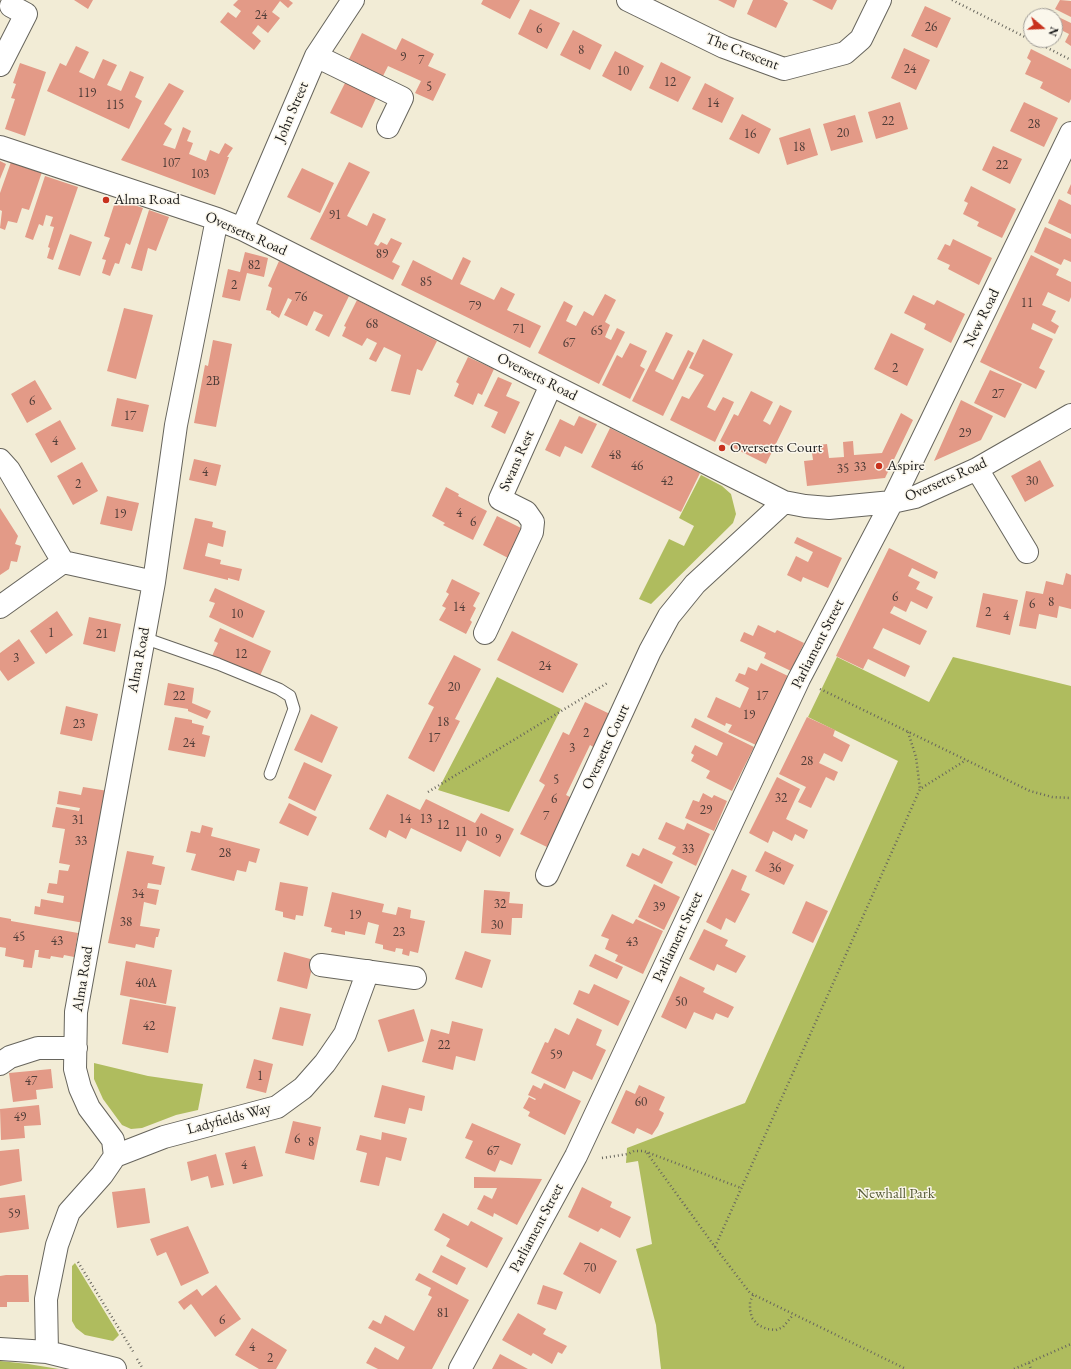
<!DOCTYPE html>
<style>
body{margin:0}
#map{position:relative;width:1071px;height:1369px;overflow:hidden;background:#f2ecd6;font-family:"EB Garamond",serif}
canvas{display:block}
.north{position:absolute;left:1023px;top:8px;width:40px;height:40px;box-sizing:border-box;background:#fbf7ec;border:1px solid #a29f99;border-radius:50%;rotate:109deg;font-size:11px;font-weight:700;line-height:16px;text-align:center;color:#1c1c1c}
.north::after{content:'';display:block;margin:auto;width:14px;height:18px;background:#c8321e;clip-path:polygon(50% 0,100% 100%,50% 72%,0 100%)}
</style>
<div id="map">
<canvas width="1071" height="1369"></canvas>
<div class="north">N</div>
</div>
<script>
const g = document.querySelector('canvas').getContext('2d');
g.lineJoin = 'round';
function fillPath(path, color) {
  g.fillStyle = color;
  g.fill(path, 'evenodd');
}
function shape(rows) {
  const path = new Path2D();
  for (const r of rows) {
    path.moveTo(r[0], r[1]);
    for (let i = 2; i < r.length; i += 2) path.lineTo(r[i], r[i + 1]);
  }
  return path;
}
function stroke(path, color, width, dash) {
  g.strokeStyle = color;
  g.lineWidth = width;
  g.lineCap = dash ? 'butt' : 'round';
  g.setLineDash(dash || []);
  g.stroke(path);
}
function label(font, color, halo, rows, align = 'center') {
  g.font = font + ' "EB Garamond",serif';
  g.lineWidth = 3;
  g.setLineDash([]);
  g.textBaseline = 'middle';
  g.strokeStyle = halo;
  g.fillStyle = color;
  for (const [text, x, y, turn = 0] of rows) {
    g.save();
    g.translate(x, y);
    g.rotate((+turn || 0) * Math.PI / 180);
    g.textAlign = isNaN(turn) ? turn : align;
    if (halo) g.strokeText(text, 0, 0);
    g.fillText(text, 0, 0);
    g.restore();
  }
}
const green = shape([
 [701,475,722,486,731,494,736,514,733,523,651,604,639,599,669,539,684,546,694,526,679,518],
 [837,657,929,702,953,657,1071,686,1071,1369,661,1369,656,1325,636,1249,652,1244,638,1161,626,1163,627,1148,745,1103,898,761,808,717],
 [497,677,561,709,509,812,438,790],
 [94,1063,148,1076,203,1084,198,1110,176,1115,142,1128,131,1129,122,1125,103,1099,94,1079],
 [75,1263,119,1335,113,1341,85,1335,76,1328,72,1321,72,1266],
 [0,1361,28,1364,59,1369,0,1369]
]);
const building = shape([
 [74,0,93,0,88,9],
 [238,0,289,0,293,3,288,8,280,1,272,12,280,18,268,33,258,25,252,33,261,41,254,50,220,22,228,12,236,18,241,11,233,5],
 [483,0,520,0,510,19,481,4],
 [718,0,737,0,734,8],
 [753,0,783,0,788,3,776,28,747,14],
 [812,0,837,0,832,10],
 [1060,0,1071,1,1071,17,1055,9],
 [925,6,951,18,937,48,911,36],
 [530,9,560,23,547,49,518,34],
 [1050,13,1071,23,1071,46,1065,42,1069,34,1055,27,1055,16,1048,16],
 [573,30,602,45,590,70,560,55],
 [362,33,396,50,402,38,434,54,428,66,446,74,433,101,415,93,421,81,388,66,383,76,349,59],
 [76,46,89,52,79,72,94,79,103,59,117,65,107,85,121,91,130,71,144,77,135,97,142,101,129,129,47,91,60,63,66,66],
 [904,48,930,60,916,90,891,78],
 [1031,49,1071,69,1071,99,1069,103,1040,88,1043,82,1025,74,1031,61,1027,58],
 [615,51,644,66,631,91,602,76],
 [661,62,691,77,678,102,649,88],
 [20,63,46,72,25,136,5,129,15,99,11,98,16,84,13,83],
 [346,81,377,96,362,128,330,113],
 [169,83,184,91,164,124,172,129,163,145,175,149,183,127,191,131,187,141,193,143,189,154,206,161,210,150,219,154,225,143,233,148,227,157,229,157,215,195,121,160],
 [705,83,734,98,722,123,692,109],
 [900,102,908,129,876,139,868,112],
 [1024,102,1058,118,1044,147,1010,131],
 [742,114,771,129,759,154,729,139],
 [855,115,863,142,831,151,823,124],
 [810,128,818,155,787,165,779,138],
 [993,146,1022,159,1010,184,982,170],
 [0,161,6,164,0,179],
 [11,162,42,172,29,210,22,208,17,223,8,221,5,230,0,228,2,211,0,210,0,193],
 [349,162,370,172,347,216,367,226,373,213,386,219,374,244,378,246,381,242,387,245,391,238,402,243,392,262,400,266,393,280,310,239],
 [302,168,334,183,320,213,287,197],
 [45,176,78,187,53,260,47,258,50,248,48,247,54,227,50,226,53,217,46,215,43,226,39,224,33,240,25,237],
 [1071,184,1071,195,1067,193],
 [971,186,1016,209,1002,238,977,226,979,222,963,214,968,203,964,201],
 [116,199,143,208,130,245,126,243,119,264,115,263,110,276,102,273,106,260,102,259,110,238,104,236],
 [1059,199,1071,205,1071,234,1048,223],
 [149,210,169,217,156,251,148,248,142,271,131,268],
 [1045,227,1071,239,1071,262,1064,259,1061,265,1034,252],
 [70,234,92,242,80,276,58,269],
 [953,239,992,258,979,285,948,269,950,265,937,259,945,244,950,246],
 [245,252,268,258,264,277,247,273,240,301,222,297,228,269,240,272],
 [1031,255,1059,269,1056,275,1071,282,1071,297,1069,302,1048,292,1042,305,1056,311,1051,321,1059,326,1055,334,1033,323,1031,329,1053,339,1039,368,1045,371,1036,389,980,362],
 [463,257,471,261,460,284,494,300,501,287,515,294,507,310,541,326,530,348,401,285,413,260,452,280],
 [279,261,349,296,329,337,315,330,323,315,314,311,307,326,284,315,292,300,288,298,279,318,271,313,271,311,266,310,272,288,268,286],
 [605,294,616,300,605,322,610,325,605,337,611,340,617,328,625,332,599,384,538,353,564,301,573,306,566,321,576,326,584,311,593,316],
 [913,295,934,305,937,300,965,314,951,343,924,329,926,324,904,313],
 [357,300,437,341,422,371,417,369,410,395,391,391,401,355,384,347,376,362,369,359,377,343,367,338,362,346,342,336,346,327,344,326],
 [124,308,153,315,136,379,107,371],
 [666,332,673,335,655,371,673,380,688,350,694,353,663,416,632,401],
 [891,333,924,349,907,386,874,369],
 [703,339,733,354,707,407,715,411,723,397,734,402,715,442,670,420,682,396,689,399,704,375,689,368],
 [213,340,232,344,216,427,194,423,205,365,208,366],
 [630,343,647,351,640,366,645,369,630,399,602,385,617,355,622,358],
 [468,357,494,369,482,395,478,393,473,405,454,396,459,384,456,382],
 [990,370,1022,384,1005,418,974,403],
 [498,377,512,383,506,396,520,402,505,434,491,427,498,412,484,406],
 [35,380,52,409,27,423,11,394],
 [751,391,773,402,763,421,767,423,770,425,780,405,792,411,766,464,720,441,734,414,738,416],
 [117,398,149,405,143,432,111,426],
 [961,400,993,416,981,440,934,461],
 [901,413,913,420,885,478,807,486,804,461,813,460,811,446,827,444,829,458,844,457,843,442,853,441,854,455,882,453],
 [579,416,597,424,582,454,565,446,560,457,545,450,560,419,574,426],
 [60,420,76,449,51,463,35,434],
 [610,428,700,473,681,512,591,467],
 [194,459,221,465,216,486,189,480],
 [1040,460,1054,486,1025,502,1011,476],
 [82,462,98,491,73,505,57,476],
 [446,487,459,494,458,496,487,511,473,540,443,525,445,523,432,516],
 [107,496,139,503,132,531,100,524],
 [0,508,18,536,15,544,21,546,17,562,11,561,9,569,0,575],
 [497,516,525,530,510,559,483,545],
 [195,518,213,522,212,527,226,531,223,547,208,543,205,556,221,560,220,564,242,569,239,581,228,578,228,580,183,569],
 [797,537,842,558,828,588,803,577,801,582,787,575,796,556,808,562,813,552,794,543],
 [889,548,938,572,935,579,912,568,908,576,920,582,916,589,933,597,927,609,911,601,906,612,894,606,890,613,927,631,920,645,883,628,873,648,910,666,905,677,868,659,863,669,836,656],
 [1066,573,1071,575,1071,609,1059,606,1057,618,1039,614,1036,629,1019,626,1026,591,1043,594,1046,581,1063,585],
 [452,579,480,593,473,606,476,608,470,620,472,622,466,634,439,620,446,608,442,606,449,594,446,592],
 [215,588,265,611,253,638,209,617,215,603,209,601],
 [983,593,1018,600,1010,635,976,627],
 [57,611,73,635,46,654,30,631],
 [89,617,121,624,115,652,83,644],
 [758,625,775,633,777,630,804,643,791,671,764,658,766,653,740,641,744,632,753,636],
 [220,628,271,651,259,678,212,656,218,643,214,641],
 [512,631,578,664,563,693,497,660],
 [19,639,35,663,8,681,0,670,0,653],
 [454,655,481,669,455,719,460,721,434,772,408,758,434,707,428,704],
 [761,663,788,676,756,745,728,732,732,725,726,723,725,726,707,717,716,697,740,708,749,688,735,681,739,673,745,675,748,667,757,671],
 [168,683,194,688,192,703,211,711,207,719,188,711,188,709,164,705],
 [585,702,612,715,595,748,590,745,566,795,572,798,547,847,520,834,545,785,539,781,563,732,569,735],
 [66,706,98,714,92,741,60,734],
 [311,714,338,727,322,763,294,750],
 [175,717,192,720,192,723,204,726,202,734,210,736,205,757,168,750],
 [807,717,835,730,833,736,850,745,842,762,824,753,819,763,838,772,834,781,826,777,811,808,798,802,806,787,779,774],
 [695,718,754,747,732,791,706,778,710,771,691,761,694,755,691,753,695,745,717,756,723,743,691,727],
 [304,762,332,775,315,811,288,798],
 [777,777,800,789,786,819,808,830,804,839,795,834,792,841,773,831,768,843,749,833],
 [83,787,108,791,84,923,34,914,35,906,40,907,41,899,63,903,64,896,47,893,49,883,57,884,59,870,68,871,70,865,59,863,65,829,52,827,56,807,79,811,80,808,57,804,59,791,81,795],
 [703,793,712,798,714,795,727,801,714,831,685,818,693,800,699,802],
 [387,794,420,810,426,799,475,823,481,813,514,829,500,857,467,840,461,852,411,828,406,839,389,830,386,838,369,829],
 [289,803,317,817,308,836,279,823],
 [666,822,684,830,687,823,710,834,696,866,672,854,676,847,658,839],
 [202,825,213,828,211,836,260,849,256,863,249,861,246,872,237,870,234,881,191,870,196,854,186,852,191,831,200,833],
 [643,848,673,862,662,884,626,866,632,853,639,856],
 [127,851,154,856,152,864,165,867,161,885,148,883,147,888,159,890,156,905,144,902,140,926,160,929,158,937,156,937,154,948,136,944,135,948,108,943],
 [765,851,794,865,784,885,755,871],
 [732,869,747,876,741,890,750,894,735,923,726,918,721,930,706,922],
 [280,882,308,887,303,916,296,915,295,920,283,917,283,912,275,910],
 [654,884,680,897,664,930,638,917],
 [484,890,510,892,509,903,523,904,522,918,512,918,511,935,481,933],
 [332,892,384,904,382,912,396,915,398,907,411,910,410,918,425,921,418,953,410,951,409,956,402,954,403,949,396,948,395,952,383,949,383,945,375,943,379,925,368,922,365,935,345,931,345,935,331,932,332,928,324,926],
 [806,901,828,911,813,943,792,933],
 [612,914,633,924,636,919,663,931,643,974,615,961,618,955,605,949,609,939,601,936],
 [0,917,11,919,11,921,78,933,74,957,64,955,63,958,51,956,50,959,38,957,39,950,35,950,32,968,23,967,24,960,5,956,6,948,0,947],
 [704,929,728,940,725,946,746,956,736,973,717,964,714,971,689,959],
 [465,951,491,960,482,988,455,979],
 [284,952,314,960,307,989,277,981],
 [595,954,623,967,617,979,589,966],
 [126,961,172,970,166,1004,120,995],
 [680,976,705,988,703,992,734,1007,728,1018,716,1013,713,1020,694,1012,686,1029,661,1017],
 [594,984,630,1001,618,1026,573,1004,579,990,589,994],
 [130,999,176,1007,168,1053,122,1044],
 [280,1007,311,1014,303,1046,272,1039],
 [414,1009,424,1041,388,1052,378,1020],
 [577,1018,602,1030,596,1045,606,1050,592,1080,573,1071,565,1089,531,1073,545,1042,548,1043,555,1028,569,1035],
 [452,1021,483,1029,475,1061,456,1056,453,1070,422,1062,431,1029,449,1034],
 [254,1059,273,1064,266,1093,246,1088],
 [51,1069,53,1088,36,1090,37,1099,13,1102,9,1073],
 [544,1083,581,1101,565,1135,528,1116,530,1112,523,1108,529,1097,535,1100,536,1099,528,1095,533,1085,541,1089],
 [382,1085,425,1096,422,1111,409,1108,405,1124,374,1117],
 [639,1085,665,1097,659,1110,664,1113,658,1126,652,1135,637,1128,634,1134,611,1123,626,1090,635,1094],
 [39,1105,41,1125,24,1126,25,1138,1,1140,0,1109],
 [293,1121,321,1127,314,1160,285,1153],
 [472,1123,521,1144,512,1165,500,1160,495,1172,465,1158,473,1141,465,1138],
 [382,1132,407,1138,401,1161,386,1157,379,1186,360,1182,367,1153,356,1150,360,1135,381,1140],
 [255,1146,263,1176,233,1184,225,1153],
 [19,1149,22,1181,0,1186,0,1151],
 [216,1154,224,1185,211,1188,208,1176,191,1181,187,1162],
 [474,1177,518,1178,542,1179,517,1225,494,1213,493,1217,477,1209,484,1195,492,1199,497,1188,474,1188],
 [582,1187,612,1202,610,1207,631,1217,620,1238,601,1228,598,1232,568,1217],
 [145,1188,150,1223,117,1228,112,1192],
 [25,1195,29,1229,0,1233,0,1198],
 [443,1213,468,1226,471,1221,503,1238,487,1268,446,1246,450,1239,434,1230],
 [188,1226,209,1273,181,1286,166,1252,157,1256,150,1239],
 [580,1242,617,1261,600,1294,563,1274],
 [441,1255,466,1268,457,1285,432,1272],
 [419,1273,469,1300,432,1369,378,1369,366,1363,375,1347,398,1360,405,1347,368,1328,373,1320,381,1324,385,1315,414,1331,432,1297,428,1295,431,1288,415,1280],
 [6,1275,28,1275,29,1302,7,1302,7,1307,0,1307,0,1276],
 [216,1285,241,1319,215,1337,191,1304,184,1310,178,1302,197,1289,202,1296],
 [543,1285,563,1292,556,1310,537,1304],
 [518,1313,546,1329,543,1334,567,1346,562,1354,558,1352,552,1364,533,1353,531,1356,502,1340],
 [252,1328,287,1350,276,1369,259,1369,235,1355],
 [500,1354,528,1369,492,1369]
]);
const path = shape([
 [952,0,1031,40],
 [1032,40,1071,60],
 [820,689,1030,791,1052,797,1071,798],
 [908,732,916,757,920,789],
 [428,792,609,682],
 [647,1153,715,1247,750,1293,906,1369],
 [602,1158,628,1154,634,1151,644,1151,741,1188],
 [715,1247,920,789,966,760],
 [78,1262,134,1353],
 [753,1295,750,1302,750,1310,752,1318,758,1325,767,1329,776,1330,783,1327,793,1315],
 [137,1359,143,1369],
 [1029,1363,1031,1369],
 [1014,1369,1071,1344]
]);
const service = shape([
 [144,638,218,664,279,689,290,696,294,709,270,774]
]);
const minor = shape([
 [628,0,724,47,784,69,845,53,861,39,880,0],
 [316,56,402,98,388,127],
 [0,65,26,14,11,6],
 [0,147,217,219,242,229,784,502,805,506,829,508,892,502,915,497,977,469,1071,415],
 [242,229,316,56,353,0],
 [0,460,9,470,63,562],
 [977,469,1027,552],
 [63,562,154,582],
 [0,607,63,562],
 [485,633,532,532,533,522,526,512,500,499,551,385],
 [547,875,650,651,669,616,695,584,784,502],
 [321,965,415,978],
 [0,1064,10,1057,38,1048,76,1048],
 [115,1156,164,1137,277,1107,303,1088,325,1063,345,1034,368,971],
 [0,1349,47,1352,115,1369],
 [47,1352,46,1299,57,1245,69,1212,102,1175,115,1156,113,1140,89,1108,80,1088,75,1069,76,1012,154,582,176,425,217,219],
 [460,1369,576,1156,799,679,892,502,1071,133]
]);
const markers = [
 [106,200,4,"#c8321e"],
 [722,448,4,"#c8321e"],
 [879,466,4,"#c8321e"]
];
const numberNames = [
 ["24",261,15],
 ["26",931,27],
 ["6",539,29],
 ["8",581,50],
 ["9",403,57],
 ["7",421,60],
 ["24",910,69],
 ["10",623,71],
 ["12",670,82],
 ["5",429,87],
 ["119",87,93],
 ["14",713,103],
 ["115",115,105],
 ["22",888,121],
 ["28",1034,124],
 ["20",843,133],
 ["16",750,134],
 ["18",799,147],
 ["107",171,163],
 ["22",1002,165],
 ["103",200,174],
 ["91",335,215],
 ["89",382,254],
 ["82",254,265],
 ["85",426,282],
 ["2",234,285],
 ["76",301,297],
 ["11",1027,303],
 ["79",475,306],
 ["68",372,324],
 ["71",519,329],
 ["65",597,331],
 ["67",569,343],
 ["2",895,368],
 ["2B",213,381],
 ["27",998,394],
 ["6",32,401],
 ["17",130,416],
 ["29",965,433],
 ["4",55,441],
 ["48",615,455],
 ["46",637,466],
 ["33",860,467],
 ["35",843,469],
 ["4",205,472],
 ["42",667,481],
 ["30",1032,481],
 ["2",78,484],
 ["4",459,513],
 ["19",120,514],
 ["6",473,522],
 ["6",895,597],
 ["8",1051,602],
 ["6",1032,604],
 ["14",459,607],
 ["2",988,612],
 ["10",237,614],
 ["4",1006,616],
 ["1",51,633],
 ["21",102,634],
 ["12",241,654],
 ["3",16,658],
 ["24",545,666],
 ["20",454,687],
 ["22",179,696],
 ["17",762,696],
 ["19",749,715],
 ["18",443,722],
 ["23",79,724],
 ["2",586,733],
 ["17",434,738],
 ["24",189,743],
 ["3",572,748],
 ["28",807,761],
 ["5",556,780],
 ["32",781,798],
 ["6",554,799],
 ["29",706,810],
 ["7",546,816],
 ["14",405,819],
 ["13",426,819],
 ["31",78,820],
 ["12",443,825],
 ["11",461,832],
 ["10",481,832],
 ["9",498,839],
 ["33",81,841],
 ["33",688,849],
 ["28",225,853],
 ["36",775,868],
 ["34",138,894],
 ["32",500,904],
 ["39",659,907],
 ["19",355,915],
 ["38",126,922],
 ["30",497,925],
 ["23",399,932],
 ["45",19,937],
 ["43",57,941],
 ["43",632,942],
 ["40A",146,983],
 ["50",681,1002],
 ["42",149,1026],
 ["22",444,1045],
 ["59",556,1055],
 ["1",260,1076],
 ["47",31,1081],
 ["60",641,1102],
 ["49",20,1117],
 ["6",297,1139],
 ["8",311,1142],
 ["67",493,1151],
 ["4",244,1165],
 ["59",14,1214],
 ["70",590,1268],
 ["81",443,1313],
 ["6",222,1320],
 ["4",252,1347],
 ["2",270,1358]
];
const streetNames = [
 ["The Crescent",742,52,21],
 ["John Street",292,112,-67],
 ["Oversetts Road",246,234,24],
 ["New Road",982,318,-64],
 ["Oversetts Road",537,377,27],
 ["Swans Rest",517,461,-66],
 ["Oversetts Road",946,480,-24],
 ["Parliament Street",818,644,-63],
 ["Alma Road",139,660,-79],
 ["Oversetts Court",606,747,-65],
 ["Parliament Street",678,937,-65],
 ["Alma Road",83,979,-81],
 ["Ladyfields Way",229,1119,-15],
 ["Parliament Street",537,1228,-62]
];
const poiNames = [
 ["Alma Road",114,200],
 ["Oversetts Court",730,448],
 ["Aspire",887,466]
];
const parkNames = [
 ["Newhall Park",896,1194]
];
fillPath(green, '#afbc5e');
fillPath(building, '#e39a87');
stroke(service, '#67655d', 13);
stroke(minor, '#67655d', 24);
stroke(path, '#67655d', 2.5, [1, 3]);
stroke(service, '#fff', 11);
stroke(minor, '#fff', 22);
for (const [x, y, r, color] of markers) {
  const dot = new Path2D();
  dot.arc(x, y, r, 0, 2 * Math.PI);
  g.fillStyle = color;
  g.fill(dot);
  stroke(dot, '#fbf7ec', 1.5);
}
label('13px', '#4e3c37', null, numberNames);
label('15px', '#1c1c1c', '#fbf7ec', streetNames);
label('15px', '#1c1c1c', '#fbf7ec', poiNames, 'left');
label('15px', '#575c36', '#fbf7ec', parkNames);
</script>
